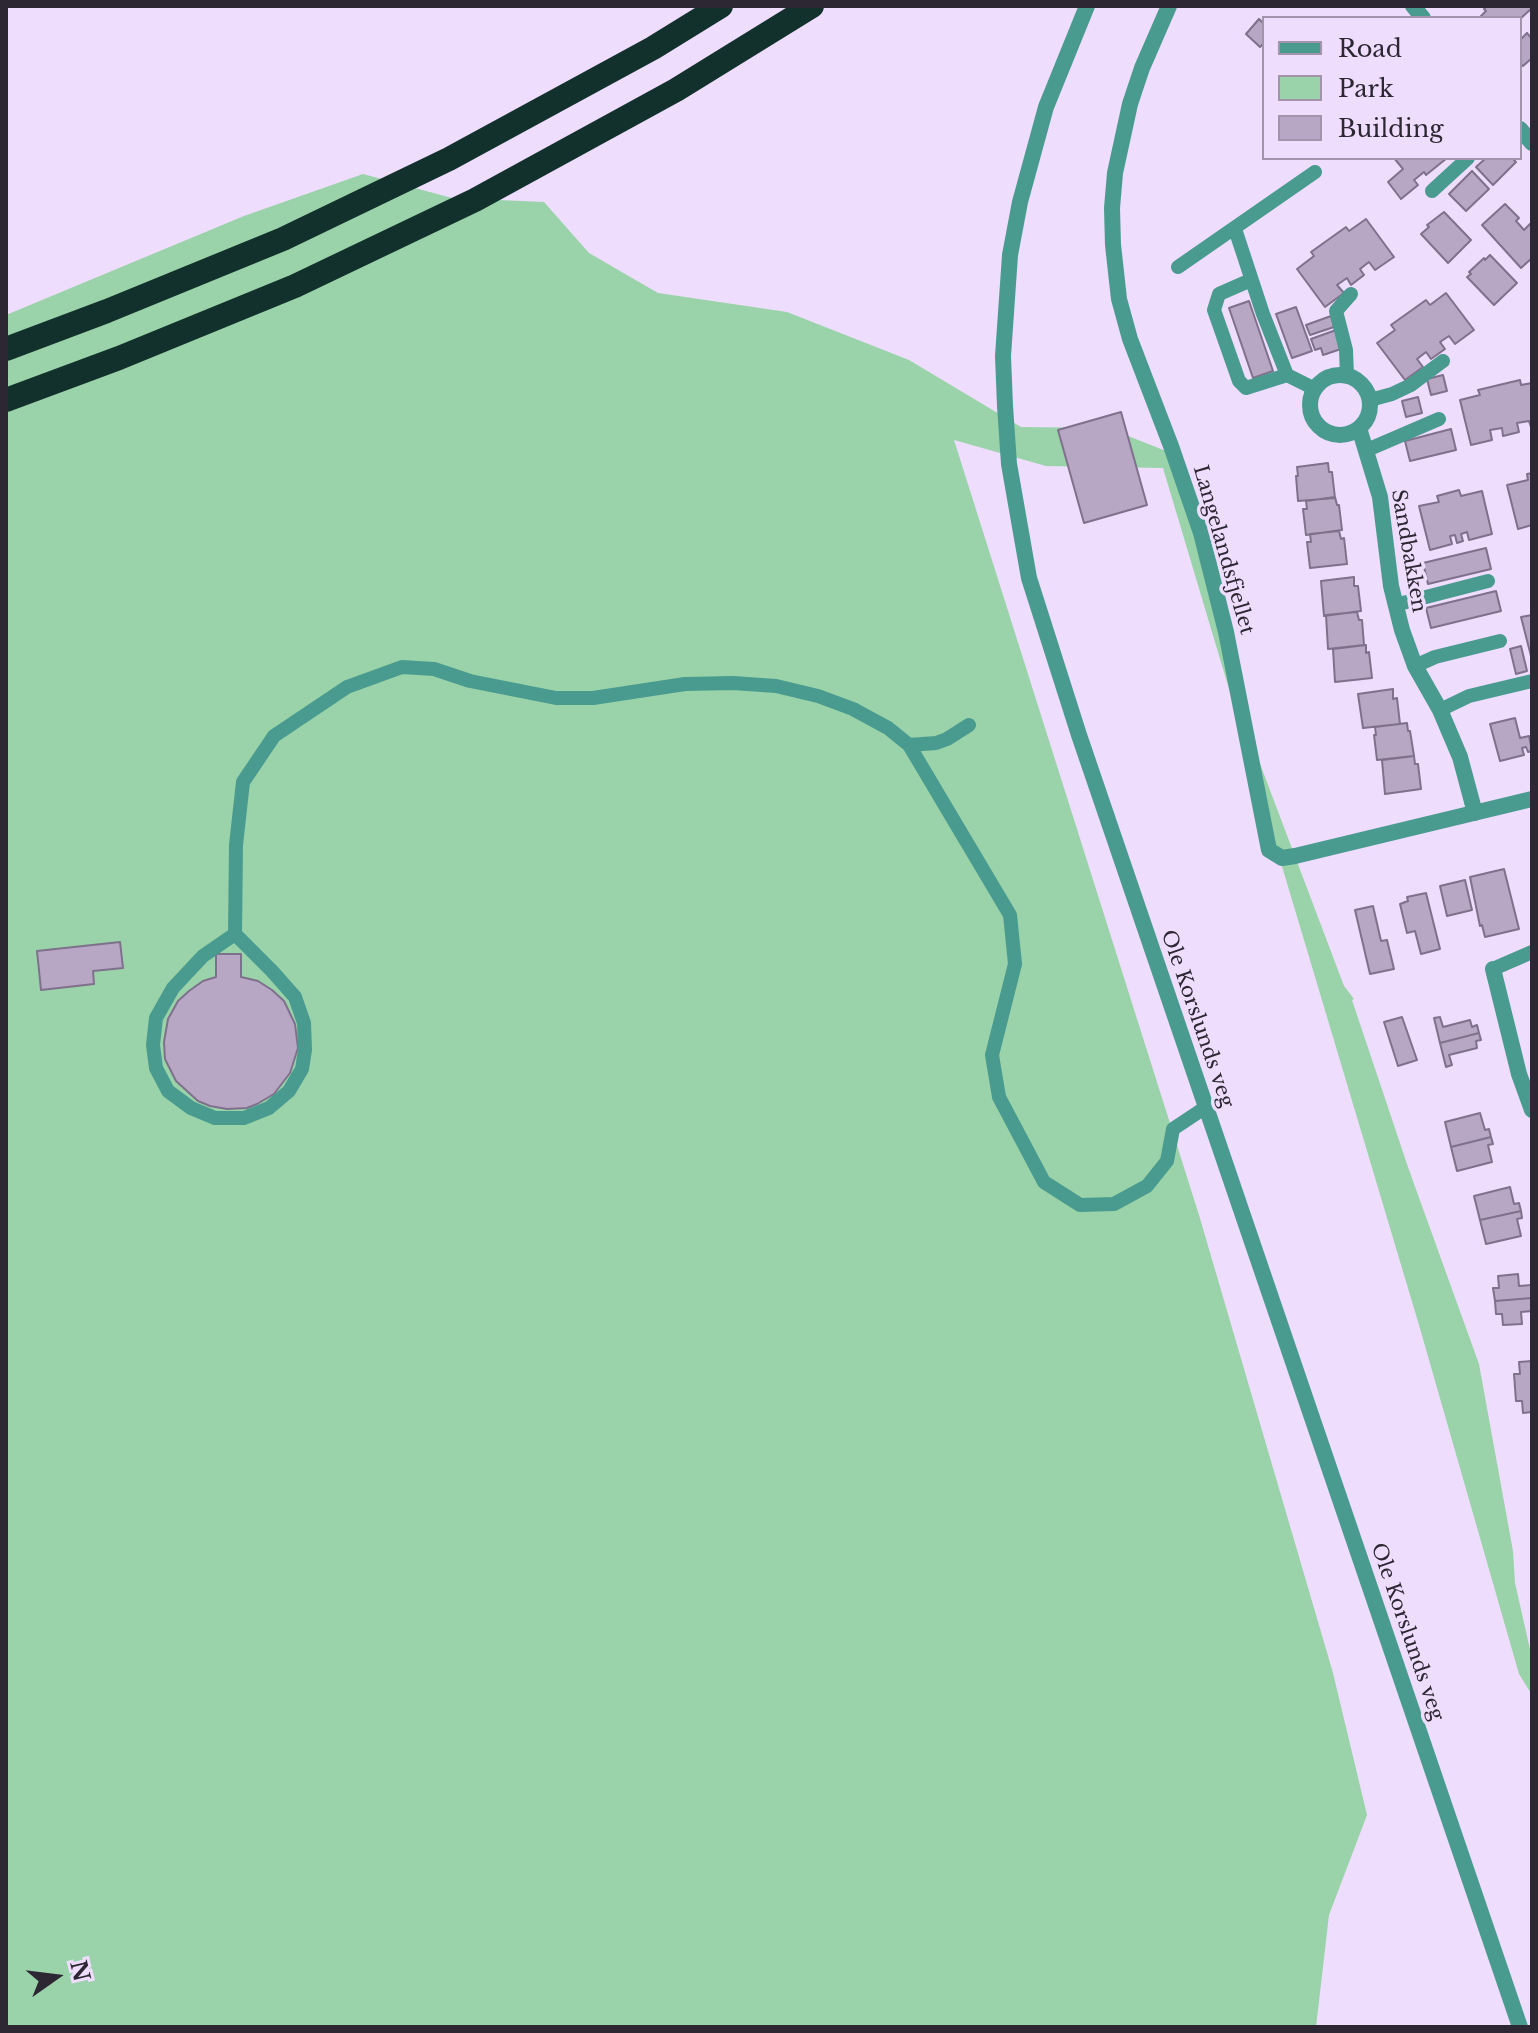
<!DOCTYPE html>
<style>
body{margin:0}
#map{position:relative;width:1538px;height:2033px;overflow:hidden;background:#eeddfd;font-family:"Libre Baskerville",serif}
canvas{display:block}
.frame{position:absolute;inset:0;border:8px solid #2d2733;pointer-events:none}
.legend{position:absolute;left:1262px;top:16px;width:260px;height:144px;box-sizing:border-box;background:#eeddfd;border:2px solid #a194ac;margin:0;padding:10px 14px;list-style:none;font-size:24px;color:#2d2733}
.legend li{display:flex;align-items:center;gap:16px;height:40px}
.legend b{width:40px;border:2px solid #a194ac}
.north{position:absolute;left:16px;top:1937px;width:80px;height:80px;-webkit-text-stroke:6px #eeddfd;paint-order:stroke;rotate:76deg;font-size:22px;font-weight:700;line-height:32px;text-align:center;color:#2d2733}
.north::after{content:'';display:block;margin:auto;width:28px;height:36px;background:#2d2733;clip-path:polygon(50% 0,100% 100%,50% 72%,0 100%)}
</style>
<div id="map">
<canvas width="1538" height="2033"></canvas>
<div class="frame"></div>
<ul class="legend">
<li><b style="height:10px;background:#4a9b8f"></b>Road</li>
<li><b style="height:22px;background:#9ad3a9"></b>Park</li>
<li><b style="height:22px;background:#b7a7c5"></b>Building</li>
</ul>
<div class="north">N</div>
</div>
<script>
const g = document.querySelector('canvas').getContext('2d');
g.lineJoin = 'round';
function fillPath(path, color) {
  g.fillStyle = color;
  g.fill(path, 'evenodd');
}
function shape(rows) {
  const path = new Path2D();
  for (const r of rows) {
    if (r.length === 3) {
      path.moveTo(r[0] + r[2], r[1]);
      path.arc(r[0], r[1], r[2], 0, 2 * Math.PI);
      continue;
    }
    path.moveTo(r[0], r[1]);
    for (let i = 2; i < r.length; i += 2) path.lineTo(r[i], r[i + 1]);
  }
  return path;
}
function stroke(path, color, width, dash) {
  g.strokeStyle = color;
  g.lineWidth = width;
  g.lineCap = dash ? 'butt' : 'round';
  g.setLineDash(dash || []);
  g.stroke(path);
}
function label(font, color, halo, rows, align = 'center') {
  g.font = font + ' "Libre Baskerville",serif';
  g.lineWidth = 7;
  g.setLineDash([]);
  g.textBaseline = 'middle';
  g.strokeStyle = halo;
  g.fillStyle = color;
  for (const [text, x, y, turn = 0] of rows) {
    g.save();
    g.translate(x, y);
    g.rotate((+turn || 0) * Math.PI / 180);
    g.textAlign = isNaN(turn) ? turn : align;
    if (halo) g.strokeText(text, 0, 0);
    g.fillText(text, 0, 0);
    g.restore();
  }
}
const green = shape([
 [363,174,452,198,544,202,589,253,658,293,787,312,909,360,1021,427,1108,428,1176,455,1245,724,1344,986,1354,999,1352,1000,1409,1170,1479,1364,1513,1551,1515,1583,1532,1658,1532,1695,1519,1674,1419,1325,1163,468,1046,466,954,440,1199,1215,1333,1673,1367,1815,1329,1915,1316,2027,6,2027,6,315,244,216]
]);
const building = shape([
 [1487,6,1532,6,1532,8,1520,19,1479,18,1486,11,1484,9,1487,6],
 [1259,19,1264,24,1264,43,1260,47,1246,34,1259,19],
 [1527,33,1532,39,1532,58,1523,66,1520,63,1520,40,1527,33],
 [1394,158,1447,158,1426,175,1424,172,1414,180,1418,185,1401,199,1388,182,1403,169,1394,158],
 [1486,158,1516,158,1514,160,1516,162,1493,185,1476,167,1486,158],
 [1472,171,1489,189,1466,211,1449,194,1472,171],
 [1505,204,1519,218,1516,221,1524,230,1532,222,1532,258,1521,268,1482,225,1505,204],
 [1444,212,1471,240,1448,263,1421,234,1429,227,1427,225,1444,212],
 [1366,219,1394,257,1375,270,1369,262,1360,269,1364,275,1351,285,1347,278,1337,285,1344,293,1325,307,1297,269,1314,256,1311,252,1346,227,1349,231,1366,219],
 [1490,255,1517,283,1494,305,1467,277,1471,274,1469,272,1484,258,1485,260,1490,255],
 [1446,293,1474,330,1455,344,1449,336,1440,342,1445,349,1431,359,1426,352,1417,359,1423,367,1405,380,1377,343,1395,330,1391,325,1426,300,1430,305,1446,293],
 [1249,301,1273,371,1253,378,1229,308,1249,301],
 [1296,307,1312,351,1292,358,1276,314,1296,307],
 [1331,316,1334,327,1310,335,1306,325,1331,316],
 [1336,330,1341,349,1323,355,1321,348,1315,350,1311,339,1336,330],
 [1443,375,1447,391,1431,395,1427,379,1443,375],
 [1520,380,1521,385,1532,383,1532,430,1529,421,1517,423,1519,432,1503,436,1502,428,1490,430,1492,440,1471,445,1460,400,1480,395,1478,390,1520,380],
 [1418,397,1422,413,1406,417,1402,401,1418,397],
 [1121,412,1147,505,1084,523,1058,430,1121,412],
 [1451,429,1456,450,1410,461,1405,441,1451,429],
 [1328,463,1329,472,1332,472,1335,498,1298,501,1296,476,1298,476,1297,467,1328,463],
 [1532,473,1532,525,1518,529,1507,485,1528,480,1527,474,1532,473],
 [1459,490,1461,496,1482,491,1492,534,1469,540,1467,532,1461,534,1463,541,1457,543,1455,535,1450,536,1452,544,1430,550,1419,506,1439,502,1437,496,1459,490],
 [1335,497,1337,505,1339,505,1342,530,1306,535,1303,509,1307,509,1306,501,1335,497],
 [1339,531,1341,539,1344,538,1347,564,1310,568,1307,542,1311,542,1310,534,1339,531],
 [1486,548,1491,569,1428,584,1423,563,1486,548],
 [1354,577,1354,586,1358,586,1361,611,1324,616,1321,581,1354,577],
 [1496,591,1501,611,1431,628,1426,608,1496,591],
 [1357,612,1359,620,1362,620,1364,645,1328,649,1326,615,1357,612],
 [1532,615,1532,660,1521,617,1532,615],
 [1366,645,1366,653,1369,652,1372,678,1335,682,1333,649,1366,645],
 [1521,646,1527,671,1516,674,1510,649,1521,646],
 [1393,689,1393,699,1397,698,1400,724,1363,728,1358,694,1393,689],
 [1515,718,1520,738,1529,736,1532,751,1528,752,1526,747,1522,748,1524,755,1500,761,1490,724,1515,718],
 [1407,723,1408,731,1410,731,1414,756,1377,760,1374,735,1376,735,1375,727,1407,723],
 [1414,756,1415,764,1418,764,1421,789,1385,794,1382,760,1414,756],
 [1504,869,1519,929,1485,937,1482,925,1480,926,1470,877,1504,869],
 [1465,880,1472,910,1447,916,1440,886,1465,880],
 [1426,893,1440,949,1421,954,1415,931,1407,933,1400,904,1408,901,1407,897,1426,893],
 [1373,906,1381,941,1387,940,1394,969,1370,974,1355,910,1373,906],
 [120,942,123,968,93,971,94,984,41,990,37,951,120,942],
 [216,954,241,954,241,977,258,981,272,990,284,1001,295,1024,298,1048,290,1073,274,1094,257,1104,247,1108,227,1109,210,1106,198,1101,176,1081,165,1059,164,1042,168,1019,178,1001,189,991,203,981,216,977,216,954],
 [1402,1017,1417,1060,1398,1066,1384,1022,1402,1017],
 [1440,1017,1443,1027,1470,1020,1472,1027,1477,1025,1479,1033,1440,1043,1434,1018,1440,1017],
 [1479,1033,1481,1040,1476,1041,1477,1048,1449,1055,1452,1065,1446,1067,1440,1043,1479,1033],
 [1480,1113,1485,1130,1489,1129,1491,1137,1451,1147,1445,1122,1480,1113],
 [1491,1137,1493,1144,1488,1145,1492,1162,1457,1171,1451,1147,1491,1137],
 [1510,1187,1514,1204,1519,1203,1521,1211,1480,1220,1474,1196,1510,1187],
 [1521,1211,1522,1218,1517,1219,1521,1236,1486,1244,1480,1220,1521,1211],
 [1518,1274,1519,1286,1532,1285,1532,1298,1495,1301,1493,1288,1499,1288,1498,1276,1518,1274],
 [1532,1298,1532,1311,1521,1312,1522,1324,1503,1325,1502,1314,1496,1314,1495,1301,1532,1298],
 [1532,1361,1532,1412,1523,1413,1522,1401,1516,1401,1514,1374,1520,1374,1519,1362,1532,1361]
]);
const service = shape([
 [1432,191,1468,158],
 [1235,229,1263,314,1287,375,1315,389],
 [1178,267,1315,172],
 [1251,280,1219,294,1214,310,1239,381,1246,388,1287,375],
 [1347,376,1346,350,1336,311,1351,294],
 [1370,400,1392,394,1411,385,1443,361],
 [1367,450,1439,419],
 [1395,605,1488,581],
 [1415,666,1435,657,1500,641],
 [1440,710,1469,696,1532,681],
 [909,745,936,743,947,739,969,725],
 [235,934,203,956,173,988,156,1018,153,1045,156,1068,168,1091,191,1108,215,1118,244,1118,269,1108,289,1091,302,1069,305,1050,304,1023,295,997,272,971,235,934,236,845,243,782,274,736,347,687,402,667,434,669,470,681,556,698,593,698,685,684,733,683,776,686,818,696,853,709,888,728,909,745,1010,915,1015,964,992,1055,999,1097,1044,1182,1080,1205,1114,1204,1147,1186,1167,1161,1173,1129,1206,1107],
 [1493,969,1532,952]
]);
const minor = shape([
 [1169,6,1142,68,1130,104,1115,173,1112,208,1113,245,1119,299,1130,339,1171,446,1201,533,1226,632,1269,850,1282,858,1295,856,1532,799],
 [1413,6,1423,18],
 [1520,129,1532,143],
 [1340,405,30],
 [1359,428,1380,497,1391,586,1402,630,1415,666,1440,710,1460,757,1475,813],
 [1493,969,1519,1074,1532,1110]
]);
const tertiary = shape([
 [1087,6,1046,107,1020,202,1010,255,1003,356,1005,406,1009,464,1029,578,1079,735,1520,2027]
]);
const motorway = shape([
 [6,349,107,311,283,239,449,159,653,48,721,6],
 [6,400,119,358,295,286,475,200,676,90,812,6]
]);
const streetNames = [
 ["Langelandsfjellet",1223,550,74],
 ["Sandbakken",1408,551,80],
 ["Ole Korslunds veg",1197,1019,71],
 ["Ole Korslunds veg",1407,1632,71]
];
fillPath(green, '#9ad3a9');
fillPath(building, '#b7a7c5');
stroke(building, '#7f708c', 2);
stroke(service, '#4a9b8f', 14);
stroke(minor, '#4a9b8f', 16);
stroke(tertiary, '#4a9b8f', 16);
stroke(motorway, '#13312c', 24);
label('20px', '#2d2733', '#eeddfd', streetNames);
</script>
